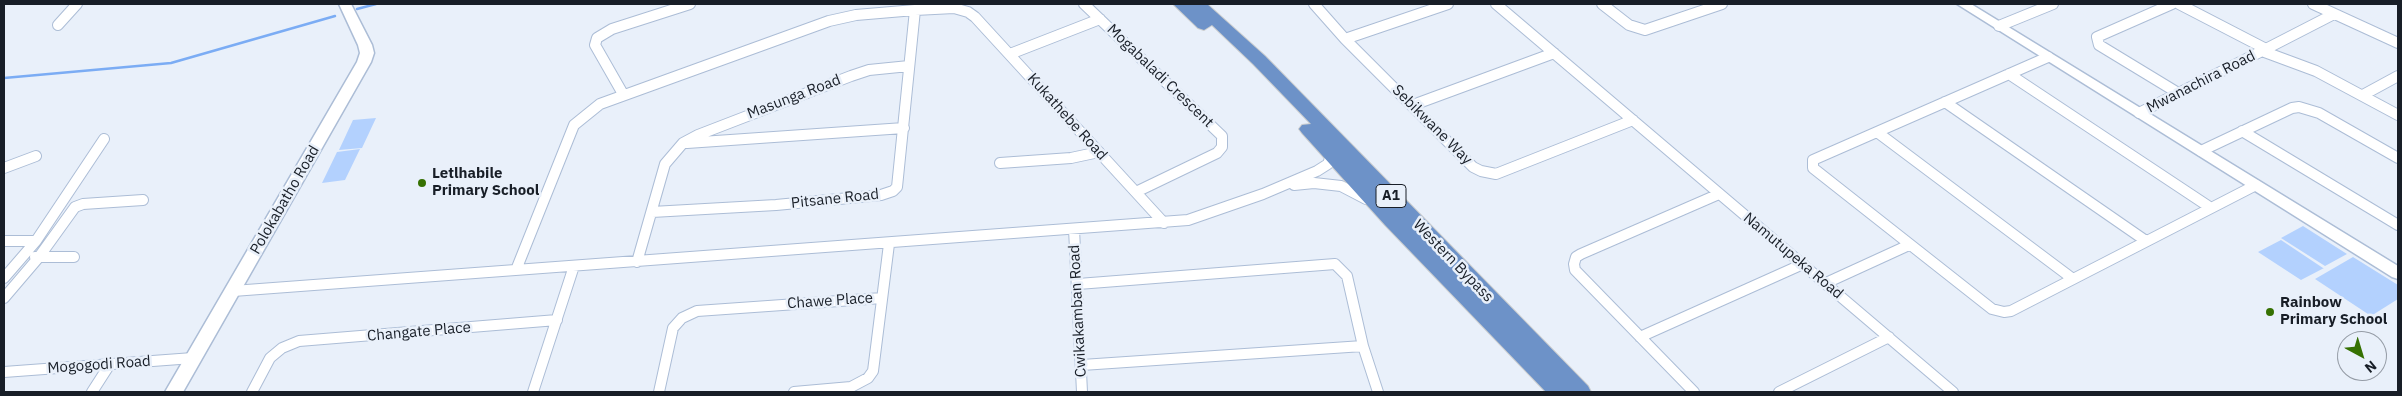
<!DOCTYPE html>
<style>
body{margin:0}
#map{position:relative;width:2402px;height:396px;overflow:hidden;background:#e9f0fa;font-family:"IBM Plex Sans",sans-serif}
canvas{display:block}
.frame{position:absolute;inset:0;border:5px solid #181e27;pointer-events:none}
.north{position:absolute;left:2337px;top:331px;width:50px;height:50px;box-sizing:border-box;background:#e9f0fa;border:1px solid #959ca6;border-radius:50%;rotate:141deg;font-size:14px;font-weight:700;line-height:20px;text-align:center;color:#181e27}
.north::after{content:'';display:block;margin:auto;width:18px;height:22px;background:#367102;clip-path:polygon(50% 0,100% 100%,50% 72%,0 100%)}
</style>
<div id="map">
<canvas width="2402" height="396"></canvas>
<div class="frame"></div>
<div class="north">N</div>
</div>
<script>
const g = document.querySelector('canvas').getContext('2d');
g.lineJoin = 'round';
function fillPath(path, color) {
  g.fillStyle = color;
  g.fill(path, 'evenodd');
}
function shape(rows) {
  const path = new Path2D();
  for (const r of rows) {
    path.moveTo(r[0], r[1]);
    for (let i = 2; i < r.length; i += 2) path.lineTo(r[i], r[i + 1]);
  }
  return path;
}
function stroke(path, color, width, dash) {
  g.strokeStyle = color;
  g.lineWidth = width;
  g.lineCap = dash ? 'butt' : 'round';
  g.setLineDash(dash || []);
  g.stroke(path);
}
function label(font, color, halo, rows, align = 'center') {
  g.font = font + ' "IBM Plex Sans",sans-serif';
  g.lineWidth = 5;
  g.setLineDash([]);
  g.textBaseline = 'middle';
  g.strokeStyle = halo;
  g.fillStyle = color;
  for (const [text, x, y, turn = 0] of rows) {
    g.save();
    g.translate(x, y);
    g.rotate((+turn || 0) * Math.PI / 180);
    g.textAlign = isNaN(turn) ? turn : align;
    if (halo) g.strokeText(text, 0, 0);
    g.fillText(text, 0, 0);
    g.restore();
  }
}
const green = shape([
 [376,118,362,148,339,150,353,120],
 [360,149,345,180,322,183,337,152],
 [2303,226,2347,254,2325,266,2281,238],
 [2281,240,2323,268,2324,268,2301,280,2258,252],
 [2353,257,2398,285,2398,299,2371,316,2315,279]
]);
const stream = shape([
 [357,9,376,4],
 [4,78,171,63,335,16]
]);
const street = shape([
 [1084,4,1222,136,1222,147,1217,153,1136,192],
 [1314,4,1345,39,1473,167,1481,171,1496,174,1633,120],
 [1496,4,1953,392],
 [1602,4,1629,25,1645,30,1722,4],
 [2172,4,2097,37,2099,45,2178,93],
 [2179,4,2266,49],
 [2313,4,2398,43],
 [58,25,77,4],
 [1999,26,2053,4],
 [1345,39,1448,4],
 [2262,51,2334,14],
 [1010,54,1100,19],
 [2048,57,1813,160,1813,168,1992,309,2004,312,2011,311,2256,185],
 [2009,74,2211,208],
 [623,94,595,45,597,38,612,29,690,4],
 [2363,95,2398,76],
 [1945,102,2146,241],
 [1413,105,1554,53],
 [2139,113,2262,51,2316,71,2398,115],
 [2242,131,2398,225],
 [1877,132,2073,279],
 [687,143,904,128],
 [2201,151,2292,108,2299,107,2319,113,2398,158],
 [1000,163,1071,158,1099,152],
 [4,168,36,156],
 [1294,185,1314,183,1341,186,1366,199],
 [652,212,776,205,881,195,893,191,897,187,915,10],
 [1074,229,1082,392],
 [4,241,36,241],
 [35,257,74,257],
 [637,262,665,164,683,143,698,135,851,76,869,70,909,66],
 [516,270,574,125,600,104,829,21,856,15,915,10,954,8,968,12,975,17,1164,223],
 [4,278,36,241,104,139],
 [1826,283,1909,245],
 [1078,284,1335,264,1347,276,1363,346,1378,392],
 [233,291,1188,220,1263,194,1317,171,1328,164,1332,153],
 [4,298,39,257,75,207,83,204,143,200],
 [1640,337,1803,264],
 [1082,365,1363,346],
 [4,372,193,358],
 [92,392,110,364],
 [252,392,270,358,282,348,299,341,557,320],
 [533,392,574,266],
 [659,392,673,328,682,318,697,311,882,298],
 [794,392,851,387,868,378,873,371,889,244],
 [1694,392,1575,270,1574,264,1576,257,1581,254,1719,194],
 [1779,392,1889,337]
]);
const secondary = shape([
 [339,4,351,4,372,45,374,53,371,62,183,392,165,392,357,62,360,53,358,45,339,4],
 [1957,4,1971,4,2398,266,2398,279,2392,277,1957,4]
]);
const highway = shape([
 [1173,4,1207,4,1265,56,1588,386,1591,392,1546,392,1385,225,1302,133,1299,129,1302,125,1311,124,1253,64,1212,25,1204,30,1198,28,1173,4]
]);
const markers = [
 [422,183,5,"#367102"],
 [2270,312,5,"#367102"]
];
const shields = [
 [1391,196,30]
];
const shieldNames = [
 ["A1",1391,196]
];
const streetNames = [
 ["Mogabaladi Crescent",1160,76,44],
 ["Mwanachira Road",2201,82,-27],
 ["Masunga Road",794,97,-21],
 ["Kukathebe Road",1067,117,48],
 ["Sebikwane Way",1432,125,45],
 ["Pitsane Road",835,199,-6],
 ["Polokabatho Road",285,200,-60],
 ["Namutupeka Road",1793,256,40],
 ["Western Bypass",1453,261,46],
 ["Chawe Place",830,301,-4],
 ["Cwikakamban Road",1078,311,-93],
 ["Changate Place",419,332,-5],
 ["Mogogodi Road",99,365,-4]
];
const poiNames = [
 ["Letlhabile",432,174],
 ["Primary School",432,191],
 ["Rainbow",2280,303],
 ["Primary School",2280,320]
];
fillPath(green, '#b3d1fe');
stroke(stream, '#7bacf4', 2.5);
stroke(street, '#acbdd6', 12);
stroke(secondary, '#acbdd6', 3);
stroke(highway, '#cccecf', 2);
stroke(street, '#fff', 10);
fillPath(secondary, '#fff');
fillPath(highway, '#6d92c8');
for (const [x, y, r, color] of markers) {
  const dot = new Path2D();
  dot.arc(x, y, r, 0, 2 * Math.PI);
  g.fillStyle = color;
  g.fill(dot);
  stroke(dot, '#e9f0fa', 2);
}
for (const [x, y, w] of shields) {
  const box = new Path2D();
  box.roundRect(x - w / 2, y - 11.5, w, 23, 4);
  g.fillStyle = '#e9f0fa';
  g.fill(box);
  stroke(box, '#181e27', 1);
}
label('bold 14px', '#181e27', null, shieldNames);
label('15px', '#181e27', '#e9f0fa', streetNames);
label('bold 15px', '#181e27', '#e9f0fa', poiNames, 'left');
</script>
